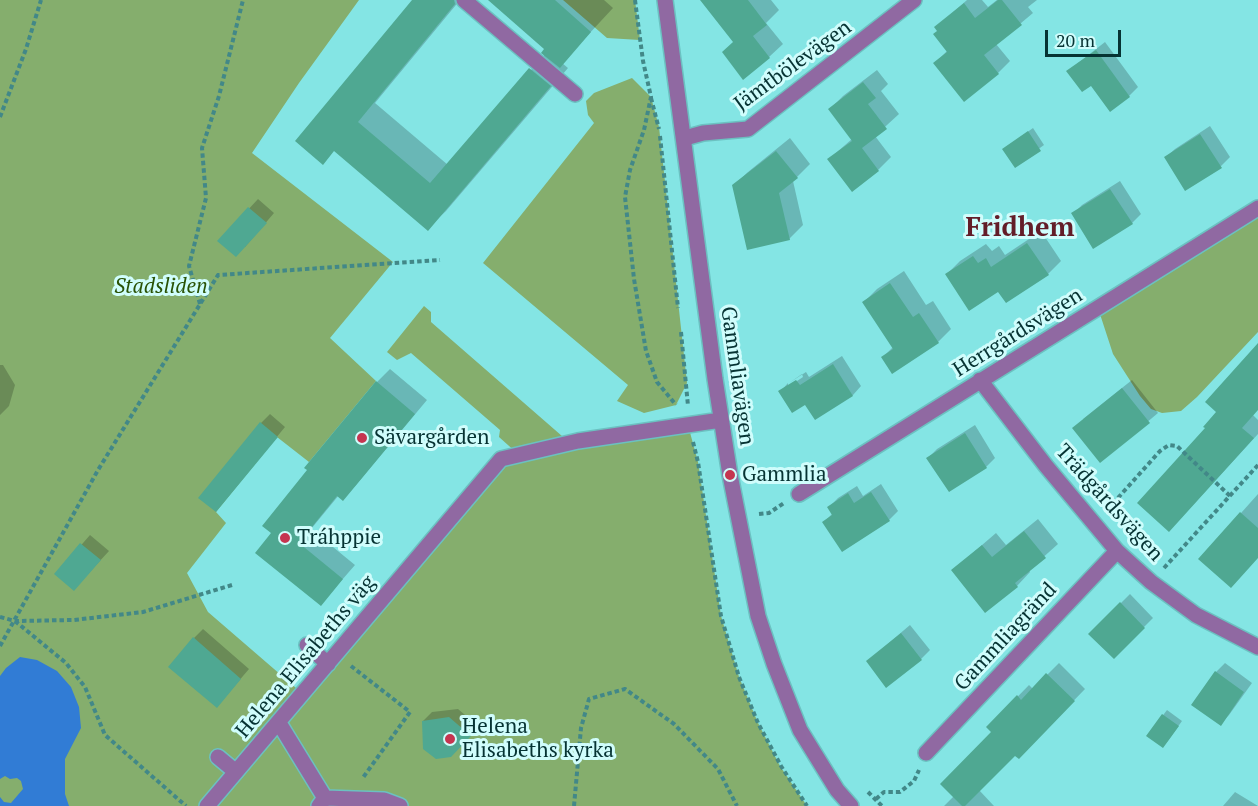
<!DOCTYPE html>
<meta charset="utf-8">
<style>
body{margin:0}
#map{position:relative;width:1258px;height:806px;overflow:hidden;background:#84e5e4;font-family:"PT Serif",serif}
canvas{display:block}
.scale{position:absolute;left:1045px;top:30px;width:76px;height:27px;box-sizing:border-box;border:3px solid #063333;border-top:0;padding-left:8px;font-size:18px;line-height:21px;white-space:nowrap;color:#063333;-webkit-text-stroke:4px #d0fdfc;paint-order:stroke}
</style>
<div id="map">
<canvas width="1258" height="806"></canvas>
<div class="scale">20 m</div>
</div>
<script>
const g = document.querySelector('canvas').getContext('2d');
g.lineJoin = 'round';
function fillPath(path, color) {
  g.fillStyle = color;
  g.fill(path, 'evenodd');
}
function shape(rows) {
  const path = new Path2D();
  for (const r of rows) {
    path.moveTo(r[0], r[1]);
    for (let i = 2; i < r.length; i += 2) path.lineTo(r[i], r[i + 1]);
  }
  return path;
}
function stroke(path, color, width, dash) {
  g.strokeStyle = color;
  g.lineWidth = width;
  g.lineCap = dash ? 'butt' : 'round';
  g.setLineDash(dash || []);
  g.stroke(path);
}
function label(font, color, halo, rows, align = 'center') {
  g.font = font + ' "PT Serif",serif';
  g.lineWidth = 6;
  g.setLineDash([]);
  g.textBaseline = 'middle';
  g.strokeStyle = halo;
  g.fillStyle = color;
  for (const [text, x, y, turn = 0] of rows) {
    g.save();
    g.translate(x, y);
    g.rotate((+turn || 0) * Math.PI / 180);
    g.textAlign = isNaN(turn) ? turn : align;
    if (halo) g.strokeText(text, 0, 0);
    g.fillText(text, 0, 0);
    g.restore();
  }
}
const green = shape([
 [0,0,359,0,299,83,252,153,393,262,330,338,376,381,309,462,277,437,216,512,226,523,187,573,208,612,303,694,494,468,518,454,499,437,500,430,411,353,397,360,387,352,424,306,431,312,431,322,570,443,688,425,698,462,721,616,739,677,758,723,780,766,807,806,400,806,384,800,319,806,0,806],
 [563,0,635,0,640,40,607,38],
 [632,78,651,97,659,127,687,383,676,405,644,413,617,401,628,385,483,263,594,123,588,115,586,101,594,93],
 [1258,208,1258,332,1197,397,1181,411,1162,413,1151,409,1140,396,1113,354,1098,308]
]);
const water = shape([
 [20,657,37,660,57,671,71,687,79,707,81,728,65,759,65,794,69,806,0,806,0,797,4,802,11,803,23,789,21,781,17,778,10,779,5,776,0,779,0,676,6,668]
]);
const shadow = shape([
 [413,0,460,0,375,103,448,165,545,54,546,49,490,0,604,0,613,8,562,63,568,68,446,211,428,228,335,150],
 [702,0,771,0,779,10,766,23,783,44,769,57,734,41],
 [967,0,982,0,988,7,997,0,1037,0,1028,7,1033,13,996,44,1010,61,998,73,935,63,947,51,936,27],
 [1105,42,1138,87,1129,96,1091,84,1068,71],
 [877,70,888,84,881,91,899,114,875,136,891,157,878,170,829,159,852,139,830,109,843,96],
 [1210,126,1230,157,1221,166,1166,157,1175,149],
 [1033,128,1044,145,1015,166,1004,149],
 [790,138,810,164,793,181,803,225,789,239,734,185,748,172],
 [1120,181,1141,214,1132,223,1073,214,1082,205],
 [258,199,274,213,245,247,219,241],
 [1041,231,1061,261,1048,274,999,290,947,274,960,261,986,244,992,251,999,246,1005,255],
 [904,271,926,305,933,301,951,329,938,342,883,357,893,347,864,302,877,289],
 [1258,346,1258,409,1253,415,1258,420,1258,434,1181,518,1207,428],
 [842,356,861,386,853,395,815,418,805,403,780,392,788,383,788,387,803,377,802,374,789,383,806,372,809,377],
 [0,365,3,365,15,385,9,406,0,415],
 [390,369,427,400,356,485,343,499,339,495,311,529,355,565,321,604,273,533,377,382],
 [1132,380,1158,413,1101,461,1083,419],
 [270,414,285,427,224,501,261,423],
 [975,425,995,458,986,467,949,490,928,458,937,449],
 [881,484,898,511,889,520,824,522,833,513,829,507,838,498,857,486,863,496],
 [1258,494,1258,557,1200,559],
 [1038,519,1058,544,1029,570,1030,572,1017,586,953,570,996,533,1006,545],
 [90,535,109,551,74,589,56,574],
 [1130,594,1153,618,1114,657,1090,634],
 [910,625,930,650,921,659,877,653],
 [203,629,249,669,225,697,194,638],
 [1059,663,1085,689,1019,757,1015,754,979,790,994,806,944,806,954,796,993,732,988,727,1029,685,1033,689],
 [1225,663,1252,683,1229,715,1220,724,1216,672],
 [458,709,478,726,460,746,423,721,432,712],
 [1167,710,1182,721,1167,742,1148,735],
 [1235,792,1258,806,1223,806]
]);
const building = shape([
 [412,0,454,0,455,4,358,122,430,183,529,68,551,86,428,231,334,151,323,165,295,141],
 [488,0,555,0,591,32,560,68,541,53,544,49],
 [700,0,748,0,767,25,753,36,770,58,743,80,722,52,733,42],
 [998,0,1002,0,1022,25,984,55,999,74,964,102,933,63,947,52,933,34,937,31,934,27,964,3,975,18],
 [1096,50,1130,97,1110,112,1091,86,1082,92,1066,71],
 [863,82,876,98,868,104,887,129,862,148,879,171,852,192,827,159,852,141,828,109],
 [1028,131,1041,151,1015,168,1002,149],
 [1200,134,1222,168,1185,191,1164,157],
 [776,151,798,178,779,193,790,240,747,250,732,185],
 [1110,189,1133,224,1093,249,1071,213],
 [248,207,267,223,236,257,217,241],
 [1027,243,1049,275,1006,303,998,292,969,311,945,274,973,256,978,263,986,258,991,267],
 [890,283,913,317,919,313,939,343,892,374,881,357,893,349,862,302],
 [1258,343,1258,410,1242,428,1254,438,1169,532,1137,503,1205,428,1203,427,1216,412,1205,402],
 [833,364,853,396,815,420,805,405,792,413,778,391,796,380,800,385],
 [376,381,415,414,343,501,337,496,299,543,343,579,321,606,255,553,271,533,262,526,307,470,304,468],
 [1122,388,1150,423,1100,463,1072,428],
 [260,422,278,437,216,512,198,498],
 [965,433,987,468,949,492,926,458],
 [871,492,890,521,842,552,822,522,832,515,827,507,848,493,854,503],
 [1240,512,1258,528,1258,558,1231,588,1198,559],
 [1024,531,1046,558,1015,583,1018,587,985,613,951,570,982,545,992,557],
 [80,543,101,560,74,591,54,574],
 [1120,602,1145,628,1114,659,1088,634],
 [901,633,922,660,886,688,866,661],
 [193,637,241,679,217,708,168,667],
 [1215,671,1244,692,1221,726,1191,705],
 [1046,673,1075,701,1019,759,1015,756,965,806,962,806,940,784,991,732,986,727,1017,695,1021,700],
 [1162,714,1179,726,1163,748,1146,736],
 [449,717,471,736,451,757,436,759,423,749,422,721]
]);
const path = shape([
 [635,0,643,61,651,97,644,130,630,170,625,197,634,279,646,351,657,382,676,405],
 [651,98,659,129],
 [0,117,26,49,41,0],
 [660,136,678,308],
 [200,304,189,266,206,198,202,148,219,96,243,0],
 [681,332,688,406],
 [693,442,698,462,721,616,739,677,758,723,781,766,807,806],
 [1108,509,1160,451,1169,445,1177,446,1230,496],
 [759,514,769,513,784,503],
 [1164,568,1258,465],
 [0,617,15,621,74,620,143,612,232,585],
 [15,621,66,663,85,687,105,735,186,806],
 [0,646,98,470,218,275,440,260],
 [351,666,410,712,362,779],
 [868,792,882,806],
 [876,799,884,792,900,792,914,781,919,770],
 [574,806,581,728,589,699,625,689,674,724,718,769,737,806]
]);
const minor = shape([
 [464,0,575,94],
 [665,0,715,379,730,475,758,616,774,664,800,730,837,790,851,806],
 [685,138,703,133,748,129,914,0],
 [980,380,1046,466,1117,551,1151,582,1196,615,1258,647],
 [799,494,1258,208],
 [307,645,328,664],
 [279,723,325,798,319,806],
 [926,753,1117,551],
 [218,757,236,772],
 [325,798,384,800,400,806],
 [207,806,501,459,578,441,721,420]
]);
const markers = [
 [362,438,6,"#c53550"],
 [730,475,6,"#c53550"],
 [285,538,6,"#c53550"],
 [450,739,6,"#c53550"]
];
const streetNames = [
 ["Jämtbölevägen",793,66,-36],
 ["Herrgårdsvägen",1018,333,-32],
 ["Gammliavägen",737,376,82],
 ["Trädgårdsvägen",1109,503,48],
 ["Gammliagränd",1006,637,-47],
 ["Helena Elisabeths väg",306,657,-50]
];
const parkNames = [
 ["Stadsliden",161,287]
];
const poiNames = [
 ["Sävargården",374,438],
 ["Gammlia",742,475],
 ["Tráhppie",297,538],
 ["Helena",462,727],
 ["Elisabeths kyrka",462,751]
];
const districtNames = [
 ["Fridhem",1020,228]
];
fillPath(green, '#85ae6d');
fillPath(water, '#317cd5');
fillPath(shadow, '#0003');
fillPath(building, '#4fa892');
stroke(minor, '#6bc1c1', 18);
stroke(path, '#428888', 4, [4.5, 3]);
stroke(minor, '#9069a2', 15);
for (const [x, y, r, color] of markers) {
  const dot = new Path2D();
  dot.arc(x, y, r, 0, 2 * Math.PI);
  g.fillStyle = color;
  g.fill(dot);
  stroke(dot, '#d0fdfc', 2);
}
label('21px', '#063333', '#d0fdfc', streetNames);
label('italic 21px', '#295205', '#d0fdfc', parkNames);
label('21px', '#063333', '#d0fdfc', poiNames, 'left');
label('bold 27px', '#631d28', '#d0fdfc', districtNames);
</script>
